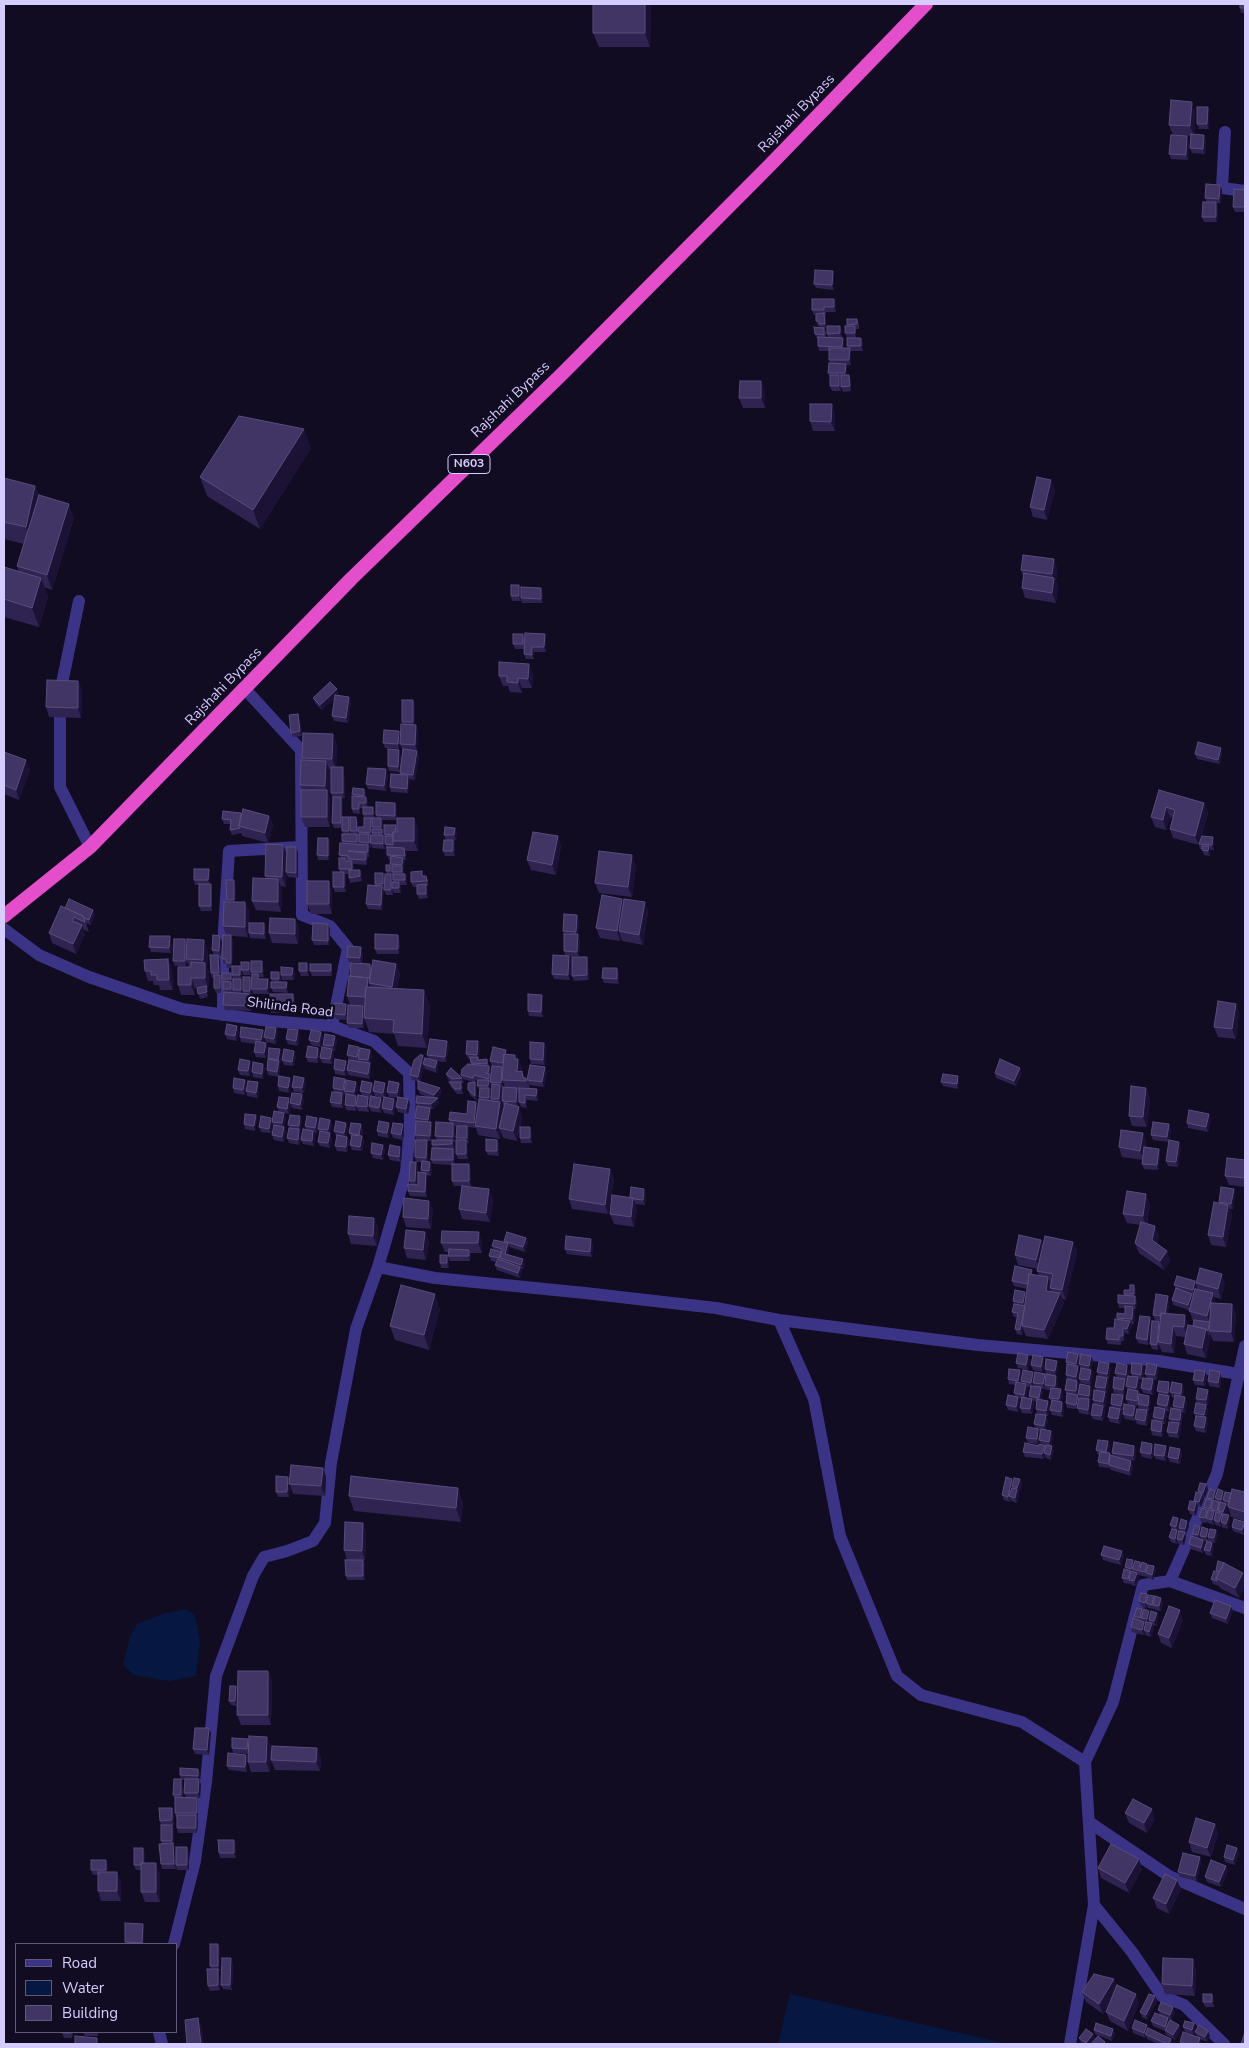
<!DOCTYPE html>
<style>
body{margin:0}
#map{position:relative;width:1249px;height:2048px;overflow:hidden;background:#110c22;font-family:"Nunito Sans",sans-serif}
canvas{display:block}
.frame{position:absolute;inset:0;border:5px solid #d5cdff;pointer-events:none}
.legend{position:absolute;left:15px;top:1943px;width:162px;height:90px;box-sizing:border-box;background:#110c22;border:1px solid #5f597a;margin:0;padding:6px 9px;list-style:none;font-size:15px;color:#d5cdff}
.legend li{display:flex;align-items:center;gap:10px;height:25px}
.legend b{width:25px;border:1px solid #5f597a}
</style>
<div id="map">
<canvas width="1249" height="2048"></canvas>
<div class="frame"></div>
<ul class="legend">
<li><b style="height:6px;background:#3b3385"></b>Road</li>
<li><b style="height:14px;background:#061841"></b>Water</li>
<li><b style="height:14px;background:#403564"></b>Building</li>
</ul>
</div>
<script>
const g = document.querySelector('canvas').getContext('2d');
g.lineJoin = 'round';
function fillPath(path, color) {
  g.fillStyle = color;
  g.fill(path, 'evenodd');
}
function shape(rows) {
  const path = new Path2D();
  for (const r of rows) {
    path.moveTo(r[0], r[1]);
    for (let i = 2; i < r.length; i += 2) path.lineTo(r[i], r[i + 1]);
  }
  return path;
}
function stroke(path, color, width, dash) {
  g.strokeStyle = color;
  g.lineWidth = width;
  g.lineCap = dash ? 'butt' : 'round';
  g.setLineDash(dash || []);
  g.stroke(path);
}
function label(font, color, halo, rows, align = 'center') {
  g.font = font + ' "Nunito Sans",sans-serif';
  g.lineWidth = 5;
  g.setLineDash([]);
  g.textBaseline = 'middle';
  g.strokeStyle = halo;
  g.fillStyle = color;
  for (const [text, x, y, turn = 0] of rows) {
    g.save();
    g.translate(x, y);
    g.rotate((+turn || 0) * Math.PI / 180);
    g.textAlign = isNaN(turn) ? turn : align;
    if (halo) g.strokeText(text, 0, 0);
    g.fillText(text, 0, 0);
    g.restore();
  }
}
const water = shape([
 [186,1609,195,1616,200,1641,196,1676,170,1681,133,1675,123,1664,130,1637,137,1624,162,1614],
 [790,1994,1008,2044,778,2044]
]);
const minor = shape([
 [1225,132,1222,188,1245,191],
 [79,601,60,693,60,787,90,847],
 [245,689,301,750,302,915,330,926,348,948,332,1026],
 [4,929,39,955,89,977,182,1009,270,1021,332,1026,374,1041,409,1073,410,1126,406,1172,378,1267,356,1329,331,1463,325,1523,313,1541,287,1551,264,1557,253,1576,216,1676,206,1782,195,1861,174,1944],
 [223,1015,223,945,229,851,300,847],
 [378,1267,435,1278,585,1293,716,1308,779,1320,978,1345,1159,1361,1245,1375],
 [779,1320,814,1399,840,1536,897,1676,921,1695,1022,1722,1085,1762,1094,1905,1070,2044],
 [1170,1581,1245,1608],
 [1085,1762,1113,1702,1143,1585,1170,1581,1217,1474,1245,1346],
 [1089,1822,1169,1876,1245,1909],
 [1094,1905,1132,1952,1162,1996,1184,2005,1224,2044],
 [159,2032,162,2044]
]);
const trunk = shape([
 [4,916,90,847,351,579,562,374,770,165,926,4]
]);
const wall = shape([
 [593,4,651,4,650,47,599,47,593,33],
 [1245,4,1245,13,1241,13,1240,8],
 [1208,107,1209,112,1209,129,1199,129,1197,124],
 [1195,111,1194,135,1206,140,1205,154,1192,153,1190,148,1191,136,1173,135,1169,125],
 [1189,141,1188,160,1171,159,1169,154],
 [1222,190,1221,203,1216,203,1218,207,1217,222,1204,222,1202,217,1207,202,1205,198],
 [1245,190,1245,212,1235,212,1233,207],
 [833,271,834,276,834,290,816,288,814,284],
 [834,299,836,304,836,312,826,312,826,315,825,315,826,318,826,328,824,328,826,333,826,337,828,337,827,334,842,330,842,338,844,343,844,348,848,348,847,346,863,343,863,351,851,351,851,365,846,365,847,369,847,375,849,375,851,380,851,391,843,392,841,387,841,378,840,378,841,380,841,391,832,391,830,386,830,378,828,373,830,363,829,360,829,351,819,351,818,346,818,339,817,339,815,334,821,328,820,326,818,326,816,321,816,315,814,315,812,310],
 [857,319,859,324,859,329,856,329,856,338,847,338,845,333,848,326,847,325],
 [765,391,765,408,743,408,739,398],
 [835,414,835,431,813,431,810,421],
 [311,448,260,529,207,496,200,477],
 [4,478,35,486,39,495,74,518,52,590,44,587,48,597,39,627,4,617,4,567,19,572,17,566,24,544,4,539],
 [1055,490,1047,520,1033,517,1030,507],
 [1054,559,1057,569,1056,581,1058,588,1056,603,1025,598,1022,588,1023,576,1021,570],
 [519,585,521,590,543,592,543,603,522,603,521,598,521,601,512,601,511,596],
 [545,634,546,639,546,652,534,652,534,659,526,659,524,654,524,649,515,649,513,644,524,637],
 [533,674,532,688,522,688,522,693,510,692,508,686,503,686,499,676],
 [78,681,82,691,81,718,49,717,46,707],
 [339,694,337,695,351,702,348,723,334,721,332,716,335,698,322,710,315,703,313,698],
 [413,700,415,705,415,725,418,730,417,750,406,750,419,756,415,780,409,779,408,793,391,792,390,787,400,775,400,772,389,771,388,766,401,755,400,771,403,749,402,749,400,744,400,738,399,749,385,748,383,743,400,735,403,724,402,722],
 [300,719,302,736,293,737,291,733],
 [337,744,336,767,344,772,345,798,342,798,343,802,343,817,350,821,358,822,358,827,364,827,364,818,363,814,363,808,360,808,360,814,353,813,352,809,353,796,352,794,364,789,366,794,366,797,368,802,368,807,375,812,375,818,377,818,376,815,395,803,397,808,397,820,382,820,383,823,382,830,385,840,384,834,397,828,418,827,418,851,405,851,406,860,404,860,405,863,403,870,404,874,407,878,407,885,400,885,401,893,394,893,393,891,393,895,386,895,384,889,383,889,384,891,382,910,368,909,366,904,375,885,375,884,385,877,387,874,386,871,390,865,392,868,390,864,391,860,389,860,387,855,387,849,386,849,385,844,385,849,372,848,371,844,370,848,369,848,369,857,367,857,367,865,353,864,354,870,362,875,362,881,350,883,349,878,349,874,345,874,346,876,346,892,335,892,333,887,340,872,339,869,341,858,339,855,342,843,342,841,343,834,342,828,334,828,332,823,333,798,331,793,331,769,329,769,330,771,329,795,330,800,330,827,305,827,301,817,302,790,300,785,302,760,302,758],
 [4,752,30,770,19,800,4,794],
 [1222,753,1220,764,1197,759,1195,754],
 [388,774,386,791,368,789,366,784],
 [1159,790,1204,803,1208,813,1201,838,1214,842,1214,850,1210,850,1210,856,1204,855,1202,849,1200,849,1199,845,1173,838,1170,829,1173,818,1170,817,1166,830,1155,827,1151,817],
 [241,813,242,815,269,816,273,826,268,843,242,836,241,833,232,835,230,830,231,824,224,824,222,819],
 [455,828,457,833,456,840,454,840,455,845,455,856,445,856,443,851,446,840,444,835],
 [558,836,561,846,556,875,531,870,527,860],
 [328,838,330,843,329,860,318,860,317,855],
 [283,845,287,854,286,887,281,886,282,888,281,912,256,910,252,901,266,878,265,876],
 [298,852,298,878,288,877,286,872],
 [636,865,632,897,599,893,595,883],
 [209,869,210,874,210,884,212,889,212,911,201,911,199,906,199,885,195,885,194,880],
 [423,876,428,880,428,886,426,886,427,889,428,898,419,899,417,894,417,887,413,887,411,882],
 [236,885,236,902,245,902,249,912,248,937,231,936,233,940,232,966,240,966,241,969,249,962,251,967,263,966,264,977,259,977,259,979,268,979,270,984,269,994,253,994,252,990,252,996,250,996,251,999,251,1011,225,1010,223,1005,224,992,223,989,223,981,222,979,233,978,233,983,232,983,233,985,233,979,232,975,232,968,227,968,226,964,224,964,222,959,226,935,223,926,227,902,227,900],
 [251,969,252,981,250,977,243,984,241,980,242,971,243,975,251,975],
 [332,891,332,914,311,914,307,904],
 [622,899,623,903,645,902,648,912,643,945,622,941,621,937,620,941,600,938,596,928],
 [65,908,93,910,95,914,91,925,86,923,89,932,83,929,85,935,76,954,52,943,49,933],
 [577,915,579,920,578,935,580,939,579,956,569,956,571,961,570,980,554,979,552,974,565,955,564,951,564,935,563,931],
 [295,919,299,929,298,944,272,943,269,933],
 [264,923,266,928,266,939,250,938,249,933],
 [328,924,330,929,329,945,314,945,312,940],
 [400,940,399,954,377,954,375,949],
 [172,941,171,953,151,952,149,947],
 [222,941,221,956,219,956,220,960,221,993,216,993,214,988,214,978,212,978,211,973,214,955,212,950],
 [187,943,208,950,207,968,209,972,208,988,206,988,208,997,200,999,197,988,195,988,195,995,181,995,178,985,189,967,187,961,186,966,175,966,173,961],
 [363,952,362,963,349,962,347,957],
 [587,957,588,962,589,980,574,981,572,976],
 [168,959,172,969,173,990,160,990,159,985,154,985,153,981,148,981,145,971],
 [370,964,372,969,396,964,400,974,397,988,430,1005,427,1048,398,1046,394,1034,369,1032,365,1020,364,1028,349,1028,347,1023,347,1020,336,1019,334,1014,346,1004,348,1008,350,1005,347,996,350,976],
 [309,968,309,976,301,976,299,971],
 [332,969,332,976,312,976,310,971],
 [295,973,294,980,282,980,281,975],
 [619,973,619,984,604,983,602,978],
 [281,977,281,982,288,987,288,993,273,992,271,988,272,982,271,979],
 [293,994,295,999,295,1012,271,1013,270,1008],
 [543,1000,543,1017,529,1016,528,1011],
 [1236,1004,1239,1013,1236,1039,1218,1037,1214,1027],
 [237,1026,239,1030,237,1041,227,1039,225,1034],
 [276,1028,278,1033,276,1044,266,1042,264,1037,263,1043,268,1048,266,1058,256,1057,254,1052,256,1044,241,1042,240,1037,263,1030,264,1035],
 [321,1032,323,1037,321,1047,311,1045,309,1040],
 [300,1035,298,1046,288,1044,286,1039],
 [335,1036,337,1041,335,1051,333,1051,334,1054,332,1064,322,1063,320,1058,324,1048,323,1045],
 [447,1041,449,1046,446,1062,435,1061,437,1061,438,1066,437,1073,425,1069,424,1066,420,1082,412,1080,410,1075,423,1055,425,1059,429,1059,427,1055],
 [544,1043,546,1048,545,1065,531,1064,530,1059],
 [480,1046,479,1059,480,1060,487,1059,490,1070,491,1078,497,1067,492,1066,490,1061,508,1055,515,1055,517,1059,518,1059,522,1069,521,1071,525,1078,526,1078,530,1088,537,1089,538,1094,538,1101,527,1100,527,1108,521,1107,519,1102,519,1096,518,1107,522,1117,520,1127,532,1132,532,1143,521,1143,520,1138,520,1127,517,1141,503,1138,501,1132,500,1139,478,1135,476,1128,468,1127,469,1131,469,1143,467,1143,468,1159,458,1159,456,1154,457,1140,456,1138,459,1126,455,1126,455,1142,453,1142,455,1153,455,1164,471,1169,471,1186,464,1186,493,1199,490,1222,462,1219,459,1209,462,1186,454,1186,452,1181,452,1165,433,1164,431,1160,433,1148,432,1145,437,1140,435,1136,450,1123,449,1120,467,1114,478,1106,479,1099,480,1091,477,1086,478,1081,475,1080,475,1083,476,1087,477,1101,470,1095,468,1090,473,1082,463,1079,461,1075,471,1064,471,1059,468,1059,466,1054],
 [490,1082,492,1086,491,1099,492,1101,491,1100,491,1093,490,1083,490,1084],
 [503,1082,505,1087,502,1101,503,1106,504,1106,503,1110,501,1104,502,1090,501,1087,503,1088],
 [318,1048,320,1053,318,1063,308,1062,306,1057],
 [360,1049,370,1050,372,1055,370,1065,371,1068,370,1079,348,1075,347,1070,349,1060,347,1055],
 [294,1051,296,1056,294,1066,284,1065,282,1060],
 [281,1054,279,1077,268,1075,267,1070,268,1060,268,1058],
 [346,1061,347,1066,346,1076,335,1074,334,1069],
 [251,1066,250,1076,240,1075,238,1070],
 [265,1068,263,1079,253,1077,252,1072],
 [547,1072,544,1087,529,1085,527,1080],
 [995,1073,1022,1073,1016,1086,996,1078],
 [446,1074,462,1078,464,1083,461,1083,463,1087,463,1094,457,1094,451,1087,449,1082,451,1082,448,1079],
 [290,1078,291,1083,289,1093,279,1091,278,1086],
 [304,1078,306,1083,304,1093,294,1092,292,1087],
 [345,1079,346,1082,356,1082,358,1087,356,1096,358,1099,362,1096,360,1091,372,1083,374,1087,386,1088,385,1098,394,1099,396,1104,394,1115,384,1113,382,1108,384,1098,375,1096,373,1091,372,1096,381,1098,383,1103,381,1113,371,1111,369,1107,369,1112,358,1111,357,1107,356,1111,346,1110,345,1105,346,1095,345,1093,344,1095,343,1094,344,1098,343,1108,332,1107,330,1102,334,1092,333,1088],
 [245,1080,246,1084,245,1095,234,1093,233,1088],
 [959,1081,958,1089,943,1086,941,1082],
 [399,1083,401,1088,399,1097,408,1099,410,1104,408,1114,398,1112,396,1107,398,1098,389,1097,387,1092],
 [259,1087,258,1098,247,1096,246,1091],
 [440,1088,441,1093,437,1098,439,1103,433,1109,430,1109,431,1113,430,1122,432,1126,431,1141,427,1141,428,1145,428,1162,430,1162,432,1167,431,1176,426,1175,427,1178,427,1197,410,1196,408,1191,411,1185,409,1181,416,1162,418,1167,417,1185,422,1172,421,1170,421,1162,416,1162,415,1157,416,1140,415,1135,416,1121,415,1118,417,1106,416,1103,427,1097,420,1094,418,1089],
 [1146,1088,1150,1098,1147,1127,1132,1126,1129,1116],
 [302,1094,304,1099,302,1110,292,1108,291,1104,289,1114,284,1113,286,1118,284,1127,286,1132,284,1142,274,1140,272,1135,274,1126,273,1123,271,1133,261,1132,259,1127,271,1118,272,1121,279,1112,277,1107,290,1102],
 [256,1115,257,1120,255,1131,245,1129,244,1124],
 [317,1118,319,1122,317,1133,314,1132,315,1136,314,1146,303,1144,301,1140,306,1130,305,1126],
 [1211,1119,1208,1132,1188,1128,1187,1123],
 [330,1120,332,1125,330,1134,332,1138,330,1148,320,1146,318,1142,320,1132,318,1129],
 [302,1121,300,1131,301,1134,299,1145,289,1143,287,1138,290,1128,288,1125],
 [346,1123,348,1128,346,1137,347,1137,349,1142,347,1152,337,1151,335,1146,337,1137,336,1136,334,1131],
 [1169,1124,1171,1129,1169,1142,1153,1140,1151,1135],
 [390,1128,389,1138,378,1136,377,1131],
 [363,1129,362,1136,364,1141,362,1151,352,1150,350,1145,351,1138,349,1133],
 [404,1129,403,1140,393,1138,391,1133],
 [1143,1133,1146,1142,1146,1147,1159,1149,1160,1154,1158,1170,1144,1169,1142,1164,1143,1160,1122,1157,1119,1147],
 [497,1140,499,1144,499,1156,488,1155,486,1151],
 [383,1145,385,1150,383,1160,373,1158,371,1153],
 [1181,1146,1178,1167,1168,1166,1166,1161],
 [402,1151,401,1162,390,1160,388,1155],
 [1245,1160,1245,1187,1229,1185,1225,1176],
 [610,1169,614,1179,608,1214,572,1209,569,1199],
 [644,1189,646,1194,645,1205,635,1204,637,1208,634,1227,614,1224,610,1214,630,1197],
 [1234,1189,1235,1194,1233,1209,1230,1209,1232,1215,1226,1247,1211,1245,1208,1235,1219,1203,1219,1202],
 [1150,1204,1147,1224,1155,1226,1159,1236,1157,1244,1167,1251,1170,1261,1164,1270,1139,1253,1135,1243,1140,1225,1127,1223,1123,1214],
 [433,1210,431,1229,406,1227,403,1217],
 [374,1218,378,1228,377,1246,351,1244,348,1234],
 [425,1232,429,1242,426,1260,407,1258,404,1248],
 [526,1238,528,1243,525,1252,509,1247,509,1248,508,1254,525,1264,523,1269,521,1269,522,1272,520,1278,497,1270,495,1265,496,1262,491,1261,489,1256,494,1250,492,1246,505,1242,504,1241],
 [1041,1240,1043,1246,1073,1242,1077,1252,1066,1300,1062,1299,1064,1303,1048,1339,1026,1336,1023,1329,1022,1335,1017,1334,1015,1329,1017,1317,1014,1317,1012,1312,1014,1304,1013,1301,1025,1292,1026,1296,1027,1289,1014,1286,1012,1281,1034,1275,1039,1275,1037,1271,1038,1269,1018,1265,1015,1255],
 [482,1242,482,1253,470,1253,471,1255,470,1261,450,1261,448,1256,449,1252,445,1252,441,1243],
 [593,1244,592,1257,567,1254,565,1249],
 [447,1255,449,1260,449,1268,441,1268,440,1263],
 [1195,1281,1196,1282,1225,1284,1221,1299,1214,1297,1216,1303,1232,1304,1236,1314,1234,1342,1213,1341,1210,1334,1210,1335,1209,1335,1210,1339,1206,1358,1187,1354,1184,1344,1185,1337,1176,1336,1174,1353,1162,1352,1159,1345,1158,1350,1152,1349,1150,1344,1151,1327,1148,1345,1138,1343,1136,1338,1150,1317,1152,1322,1160,1324,1160,1320,1155,1320,1153,1315,1169,1301,1168,1314,1188,1325,1193,1326,1194,1321,1193,1321,1189,1310,1173,1305,1172,1300,1176,1288,1174,1285],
 [1134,1285,1136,1290,1136,1298,1137,1301,1136,1309,1134,1309,1135,1312,1134,1324,1131,1324,1132,1325,1129,1334,1125,1333,1124,1341,1121,1341,1121,1345,1108,1344,1106,1339,1114,1328,1118,1320,1117,1318,1125,1314,1125,1308,1119,1308,1118,1303,1124,1296,1124,1294],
 [440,1309,429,1350,395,1340,390,1326],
 [1091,1356,1093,1361,1091,1370,1093,1375,1091,1385,1081,1383,1079,1379,1081,1369,1079,1364],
 [1043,1357,1044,1361,1043,1372,1033,1370,1031,1365],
 [1080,1359,1078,1367,1079,1371,1077,1381,1079,1386,1078,1395,1079,1398,1080,1398,1078,1394,1092,1390,1090,1401,1091,1404,1089,1415,1079,1413,1078,1409,1067,1408,1066,1403,1067,1395,1065,1390,1067,1379,1066,1375,1067,1366,1066,1362],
 [1030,1360,1028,1370,1018,1368,1016,1363],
 [1142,1364,1144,1369,1143,1378,1147,1378,1145,1374,1159,1370,1157,1380,1152,1379,1155,1384,1153,1395,1143,1393,1141,1388,1142,1380,1139,1379,1140,1382,1139,1391,1140,1394,1151,1401,1149,1411,1147,1411,1149,1415,1147,1426,1137,1424,1135,1419,1135,1421,1125,1419,1123,1414,1139,1409,1138,1406,1128,1404,1126,1399,1128,1390,1126,1386,1127,1380,1125,1379,1126,1384,1124,1395,1114,1393,1113,1388,1117,1378,1115,1373,1129,1370,1128,1376,1132,1376,1131,1373],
 [1058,1366,1056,1376,1046,1374,1045,1369],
 [1111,1368,1109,1379,1107,1379,1109,1383,1107,1393,1105,1393,1107,1397,1105,1407,1103,1406,1105,1411,1103,1421,1093,1419,1091,1415,1094,1404,1093,1400,1096,1390,1095,1387,1099,1377,1097,1372],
 [1020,1370,1021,1375,1020,1383,1022,1383,1021,1381,1033,1372,1034,1376,1045,1374,1046,1376,1058,1381,1057,1389,1063,1394,1062,1402,1064,1407,1063,1417,1052,1415,1050,1410,1052,1403,1049,1398,1051,1390,1046,1390,1045,1387,1045,1389,1041,1389,1043,1392,1041,1400,1048,1401,1050,1406,1048,1416,1046,1416,1048,1420,1046,1430,1051,1431,1053,1436,1051,1446,1054,1451,1051,1460,1046,1458,1045,1456,1044,1459,1025,1457,1023,1452,1041,1445,1039,1440,1038,1444,1028,1443,1026,1438,1036,1429,1034,1424,1037,1414,1036,1409,1037,1402,1033,1401,1034,1404,1032,1414,1022,1413,1020,1408,1021,1399,1019,1398,1020,1401,1018,1412,1008,1410,1006,1405,1015,1396,1014,1393,1015,1385,1009,1384,1008,1379],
 [1027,1387,1030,1387,1029,1396,1030,1399,1026,1398,1028,1389],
 [1205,1371,1207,1376,1205,1386,1195,1385,1193,1380],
 [1221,1377,1220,1388,1209,1386,1208,1381],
 [1171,1387,1169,1398,1170,1401,1169,1411,1166,1411,1167,1414,1165,1424,1163,1424,1164,1427,1162,1437,1152,1435,1151,1430,1154,1421,1153,1417,1158,1408,1157,1404,1159,1394,1157,1391],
 [1184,1389,1183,1397,1187,1402,1185,1413,1182,1412,1183,1415,1181,1425,1180,1425,1181,1428,1179,1438,1169,1437,1167,1432,1171,1422,1169,1419,1174,1409,1173,1406,1175,1398,1172,1397,1170,1392],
 [1123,1395,1124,1400,1123,1410,1121,1410,1122,1414,1120,1424,1110,1422,1108,1417,1112,1407,1111,1404],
 [1209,1395,1208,1405,1206,1405,1208,1410,1206,1418,1208,1422,1206,1433,1196,1431,1194,1426,1196,1418,1194,1413,1197,1403,1196,1399],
 [1108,1441,1110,1446,1109,1453,1110,1453,1110,1455,1113,1455,1112,1453,1134,1446,1136,1451,1135,1461,1130,1460,1133,1466,1131,1476,1111,1470,1110,1468,1099,1467,1098,1462,1099,1455,1098,1455,1096,1450],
 [1152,1444,1154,1448,1152,1459,1142,1457,1140,1452],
 [1180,1449,1182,1454,1180,1464,1170,1462,1168,1457],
 [1167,1451,1166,1461,1156,1459,1154,1455],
 [323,1468,326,1477,325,1496,293,1494,290,1485,289,1497,278,1497,276,1492,290,1481],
 [1020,1479,1022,1484,1019,1493,1019,1494,1017,1503,1011,1501,1010,1499,1010,1502,1004,1500,1002,1495,1013,1482],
 [1206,1484,1208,1489,1205,1498,1203,1497,1204,1499,1201,1507,1197,1506,1196,1516,1190,1514,1188,1509,1194,1502,1194,1501,1199,1493,1198,1491],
 [458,1488,463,1503,461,1522,354,1511,349,1496],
 [1215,1491,1216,1494,1225,1495,1245,1492,1245,1521,1231,1517,1228,1506,1226,1506,1228,1509,1226,1515,1230,1520,1228,1529,1222,1527,1222,1525,1221,1527,1216,1525,1214,1522,1214,1525,1208,1523,1207,1521,1207,1523,1201,1522,1199,1517,1205,1509,1204,1507,1208,1499,1207,1498],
 [1178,1518,1180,1523,1187,1521,1189,1526,1186,1534,1185,1534,1186,1537,1184,1545,1178,1544,1177,1541,1177,1544,1171,1542,1169,1537,1172,1529,1170,1525],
 [1245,1522,1245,1532,1244,1535,1233,1531,1232,1527],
 [363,1523,366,1533,365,1560,363,1560,365,1565,365,1580,347,1580,346,1576,347,1560,344,1550],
 [1200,1527,1201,1530,1209,1532,1216,1530,1218,1535,1215,1543,1209,1542,1208,1539,1208,1542,1212,1543,1214,1548,1212,1556,1206,1555,1204,1550,1207,1542,1204,1541,1205,1545,1203,1553,1191,1549,1189,1544,1193,1536,1192,1534],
 [1122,1551,1124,1556,1121,1565,1103,1560,1101,1555],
 [1140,1562,1141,1564,1148,1566,1154,1566,1156,1571,1153,1580,1148,1578,1147,1576,1147,1577,1138,1575,1139,1578,1136,1586,1131,1585,1130,1583,1129,1584,1124,1583,1122,1578,1126,1570,1125,1567,1134,1563],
 [1216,1570,1245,1578,1245,1586,1239,1598,1220,1588,1219,1586,1213,1584,1211,1579,1216,1572],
 [1148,1596,1154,1596,1155,1598,1163,1603,1161,1611,1155,1610,1154,1608,1154,1609,1148,1608,1147,1606,1146,1608,1141,1606,1139,1601],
 [1143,1611,1150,1614,1158,1618,1156,1626,1153,1625,1154,1628,1151,1637,1145,1635,1145,1633,1144,1635,1132,1632,1131,1627,1135,1619,1134,1616],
 [1233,1611,1228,1624,1212,1618,1210,1613],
 [1183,1620,1172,1648,1161,1643,1158,1634],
 [268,1671,272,1681,271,1725,241,1725,237,1715,237,1706,231,1705,229,1701,236,1686,237,1690],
 [211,1733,209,1755,195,1754,193,1749],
 [267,1737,271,1746,270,1772,251,1772,248,1762,248,1754,233,1753,232,1748],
 [317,1748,321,1758,320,1771,275,1770,271,1760],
 [247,1759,247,1772,229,1770,227,1766],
 [198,1769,200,1774,199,1781,201,1784,200,1798,197,1798,198,1803,198,1818,197,1818,198,1820,197,1833,178,1833,177,1828,177,1818,176,1818,175,1813,175,1799,173,1795,181,1779,180,1775],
 [182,1780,185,1780,184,1793,186,1798,183,1798,183,1784],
 [174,1813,174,1825,172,1825,174,1830,174,1845,175,1848,176,1861,189,1852,189,1870,177,1870,176,1866,176,1869,162,1869,161,1864,162,1844,161,1841,161,1825,160,1821],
 [1125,1813,1155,1819,1147,1833,1129,1823],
 [1215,1824,1218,1834,1211,1857,1192,1852,1189,1842],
 [234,1840,236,1845,236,1858,220,1858,219,1853],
 [143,1848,145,1853,145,1863,160,1873,160,1902,145,1902,141,1892,141,1870,136,1870,134,1865],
 [1237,1848,1239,1853,1235,1865,1225,1862,1224,1857],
 [1200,1857,1201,1862,1197,1881,1180,1877,1178,1872],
 [1139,1859,1142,1869,1129,1893,1101,1878,1098,1868],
 [106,1860,108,1864,108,1872,121,1882,121,1901,101,1901,98,1891,98,1875,93,1875,91,1870],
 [1226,1866,1228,1871,1221,1887,1207,1882,1205,1877],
 [1181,1889,1169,1914,1157,1908,1153,1898],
 [143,1924,144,1929,144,1944,126,1944,125,1942],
 [218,1944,220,1949,220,1971,218,1971,219,1974,220,1990,210,1991,208,1986,211,1969,210,1966],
 [233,1963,232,1990,223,1989,221,1985],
 [1196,1969,1195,1996,1165,1994,1162,1984],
 [1116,1986,1139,2003,1128,2031,1110,2021,1106,2012,1110,2002,1103,2014,1086,2002,1082,1992],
 [1212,1994,1214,1998,1214,2007,1205,2007,1203,2002],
 [1155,1996,1157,2001,1147,2020,1142,2017,1140,2012],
 [1158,2010,1175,2012,1171,2020,1168,2018,1169,2022,1179,2025,1181,2030,1175,2040,1166,2035,1165,2031,1153,2026,1151,2021,1160,2014],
 [1194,2023,1196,2028,1194,2035,1185,2032,1183,2027],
 [1132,2028,1148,2029,1174,2044,1158,2044,1147,2039,1146,2036,1145,2038,1133,2033],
 [1113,2029,1115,2034,1112,2041,1095,2034,1094,2030],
 [62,2032,73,2032,72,2038,64,2038],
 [83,2032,98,2032,98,2036,85,2036],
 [1195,2032,1210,2036,1207,2042,1200,2039,1202,2043,1202,2044,1181,2044,1180,2042,1197,2036],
 [1093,2034,1095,2038,1091,2044,1082,2044,1081,2043,1079,2038]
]);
const shadedWall = shape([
 [645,4,651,4,650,47,645,33],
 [1192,102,1195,111,1194,136,1190,126],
 [1208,107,1209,112,1209,129,1207,124],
 [1204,135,1206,140,1205,154,1203,149],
 [1187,136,1189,141,1188,160,1186,155],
 [1220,185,1222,190,1221,203,1219,199],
 [1216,202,1218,207,1217,222,1216,217],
 [833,271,834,276,834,290,832,285],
 [834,299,836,304,836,312,834,307],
 [824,313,826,318,826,328,825,324],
 [840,326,842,330,842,338,840,333],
 [855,326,856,331,856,338,855,333],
 [843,338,844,343,844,352,842,347],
 [861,338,863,343,863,351,861,346],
 [850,348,851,353,851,365,849,360],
 [846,364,847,369,847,378,845,373],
 [839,375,841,380,841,391,839,386],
 [849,375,851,380,851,391,850,386],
 [761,381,765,391,765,408,761,398],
 [832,404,835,414,835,431,831,422],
 [304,429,311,448,260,529,253,510],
 [1051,480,1055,490,1047,520,1044,510],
 [35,486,42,505,33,546,26,527],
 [69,504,74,518,52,590,47,575],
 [1054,559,1057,569,1056,581,1058,588,1056,603,1052,593,1054,581,1052,574],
 [41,578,48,597,39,627,32,608],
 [519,585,521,590,521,601,519,596],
 [541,588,543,592,543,603,541,599],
 [545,634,546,639,546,652,544,647],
 [532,647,534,652,534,659,532,655],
 [529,664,533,674,532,688,528,679],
 [518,678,522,688,522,693,518,683],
 [78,681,82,691,81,718,78,708],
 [337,689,339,694,322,710,320,705],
 [349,697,351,702,348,723,346,718],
 [413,700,415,705,415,727,413,722],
 [298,714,300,719,302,736,300,731],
 [416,725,418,730,417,750,415,745],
 [399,731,401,736,399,749,398,744],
 [333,734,337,744,336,769,332,759],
 [1221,748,1222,753,1220,764,1218,760],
 [399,750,401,755,400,772,398,767],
 [417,751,419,756,415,780,413,775],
 [26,760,30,770,19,800,16,790],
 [326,761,330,771,329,796,325,786],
 [343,767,344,772,345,798,343,793],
 [386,769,388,774,386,791,384,786],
 [408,775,410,780,408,793,407,789],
 [364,789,366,794,365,801,364,796],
 [327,790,330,800,330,827,327,817],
 [341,797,343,802,343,828,341,823],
 [366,797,368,802,368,808,366,803],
 [359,803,360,808,360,814,359,809],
 [395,803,397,808,397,820,395,816],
 [1204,803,1208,813,1199,845,1195,836],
 [373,807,375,812,375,819,373,814],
 [1166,807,1170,817,1166,830,1163,820],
 [269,816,273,826,268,843,265,833],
 [349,817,351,822,351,836,349,831],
 [356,817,358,822,359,836,357,831],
 [371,818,373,823,372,827,372,838,370,833],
 [381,818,383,823,382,830,385,840,385,849,383,844,383,837,381,827],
 [414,818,418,827,418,851,414,841],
 [455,828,457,833,456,840,454,835],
 [369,834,371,839,370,848,369,843],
 [558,836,561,846,556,875,552,865],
 [1213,837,1214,842,1214,850,1212,845],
 [328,838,330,843,329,860,328,856],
 [453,840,455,845,455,856,453,851],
 [283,845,287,854,286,887,282,877],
 [368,845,370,849,369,857,368,852],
 [1209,846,1211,851,1210,856,1208,851],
 [296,847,298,852,298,878,296,873],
 [404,848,406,853,406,860,405,856],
 [366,853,368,858,367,865,366,860],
 [632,855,636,865,632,897,628,887],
 [403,858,405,863,404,870,402,865],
 [352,861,354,866,354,874,352,869],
 [209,869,210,874,210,885,208,880],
 [360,870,362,875,362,881,360,876],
 [344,872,346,876,346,892,344,887],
 [383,873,385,878,384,889,383,884],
 [391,874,393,879,393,888,392,888,393,895,391,890],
 [405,874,407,878,407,885,405,880],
 [278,879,282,888,281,912,278,902],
 [234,880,236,885,236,905,234,900],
 [329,881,332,891,332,914,329,904],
 [399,882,401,887,401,893,399,888],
 [211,884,212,889,212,911,211,906],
 [426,884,427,889,428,898,426,894],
 [382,886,384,891,382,910,381,905],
 [622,899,626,908,619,931,621,937,620,941,617,931],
 [245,902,249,912,248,937,245,927],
 [645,902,648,912,643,945,639,935],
 [93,910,95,914,91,925,89,920],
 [577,915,579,920,578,935,580,939,579,956,577,952,578,936,576,932],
 [295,919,299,929,298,944,295,934],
 [264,923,266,928,266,939,264,934],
 [328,924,330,929,329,945,328,941],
 [82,925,85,935,76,954,73,944],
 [231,935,233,940,232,968,231,963],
 [398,935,400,940,399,954,398,949],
 [170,936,172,941,171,953,169,948],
 [220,936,222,941,221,956,219,951],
 [185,939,187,944,186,959,186,966,185,961],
 [204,940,208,950,207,968,209,972,208,988,205,978,205,965,203,960],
 [361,947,363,952,362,963,360,958],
 [218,955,220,960,221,993,220,988],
 [569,956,571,961,570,980,568,975],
 [587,957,588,962,589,980,587,975],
 [168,959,172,969,173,990,169,980],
 [262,961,263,966,264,977,262,972],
 [249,962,251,967,251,975,249,970],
 [307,963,309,968,309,976,307,971],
 [331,964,332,969,332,976,331,971],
 [396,964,400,974,396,997,392,987],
 [240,966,242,971,242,980,240,975],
 [293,968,295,973,294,980,292,975],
 [617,968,619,973,619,984,617,979],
 [279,972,281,977,280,984,279,979],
 [250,977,252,981,252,996,250,991],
 [191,978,195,988,195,995,191,985],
 [368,978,371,989,366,997],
 [241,979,243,984,243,995,241,990],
 [268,979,270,984,269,994,267,989],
 [287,982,288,987,288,993,286,988],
 [424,990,430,1005,427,1048,422,1034],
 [250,994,251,999,251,1011,249,1006],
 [293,994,295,999,295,1012,293,1008],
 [542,995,543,1000,543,1017,541,1012],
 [346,1004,348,1009,347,1020,345,1015],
 [1236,1004,1239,1013,1236,1039,1232,1029],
 [363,1006,365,1010,364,1018,365,1020,364,1028,362,1024],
 [237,1026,239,1030,237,1041,235,1036],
 [276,1028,278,1033,276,1044,274,1039],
 [263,1030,264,1035,263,1045,261,1040],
 [298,1030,300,1035,298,1046,296,1041],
 [321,1032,323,1037,321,1047,319,1042],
 [335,1036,337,1041,335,1051,333,1046],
 [447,1041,449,1046,446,1062,445,1057],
 [478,1041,480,1046,479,1059,480,1065,477,1055],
 [266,1043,268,1048,266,1058,264,1053],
 [544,1043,546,1048,545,1065,543,1060],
 [359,1047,361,1052,358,1059,359,1062,357,1057],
 [318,1048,320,1053,318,1063,317,1058],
 [280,1049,281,1054,279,1077,277,1072],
 [332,1049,334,1054,332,1064,330,1059],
 [370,1050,372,1055,370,1065,371,1068,370,1079,368,1074,370,1063,368,1060],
 [294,1051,296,1056,294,1066,292,1062],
 [423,1055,425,1060,423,1064,424,1066,420,1082,418,1077],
 [515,1055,518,1062,518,1059,522,1069,521,1082,517,1072,515,1059],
 [487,1059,490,1070,490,1084,486,1073,489,1067],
 [250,1061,251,1066,250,1076,248,1071],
 [346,1061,347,1066,346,1076,344,1071],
 [437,1061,438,1066,437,1073,435,1068],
 [263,1064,265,1068,263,1079,262,1074],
 [502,1067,504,1072,502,1080,503,1082,503,1088,501,1083],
 [545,1067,547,1072,544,1087,542,1082],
 [1020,1068,1022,1073,1016,1086,1014,1081],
 [958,1076,959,1081,958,1089,957,1084],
 [290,1078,291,1083,289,1093,288,1088],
 [304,1078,306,1083,304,1093,302,1088],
 [345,1079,346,1084,344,1091,344,1095,343,1090],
 [245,1080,246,1084,245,1095,243,1090],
 [489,1080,490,1085,490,1091,491,1093,491,1103,489,1098,489,1089,488,1086],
 [258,1082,259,1087,258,1098,256,1093],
 [356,1082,358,1087,356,1097,354,1092],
 [461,1082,463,1087,463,1094,461,1089],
 [475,1082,476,1087,477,1101,475,1096],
 [372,1083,374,1088,372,1098,370,1093],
 [385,1083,386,1088,385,1098,383,1093],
 [399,1083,401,1088,399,1098,397,1093],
 [500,1085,502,1090,501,1104,499,1099],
 [440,1088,441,1093,437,1098,439,1103,433,1109,431,1104,435,1100,434,1095],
 [517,1088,519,1093,518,1107,516,1102],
 [1146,1088,1150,1098,1147,1127,1143,1117],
 [537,1089,538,1094,538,1101,536,1096],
 [342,1093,344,1098,343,1108,341,1104],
 [302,1094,304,1099,302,1110,300,1105],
 [525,1095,527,1100,527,1108,525,1103],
 [356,1096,358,1101,356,1106,357,1107,356,1111,355,1106],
 [368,1097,370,1102,369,1112,367,1107],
 [289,1098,291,1103,290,1103,291,1104,289,1114,287,1109],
 [381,1098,383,1103,381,1113,379,1108],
 [394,1099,396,1104,394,1115,392,1110],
 [408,1099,410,1104,408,1114,406,1109],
 [476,1102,478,1107,475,1126,476,1128,474,1123],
 [500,1102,504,1112,499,1128,501,1132,500,1139,496,1129],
 [519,1107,522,1117,517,1141,513,1131],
 [430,1108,431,1113,429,1125,428,1120],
 [284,1113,286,1118,284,1127,286,1132,284,1142,282,1137,284,1128,282,1123],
 [1209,1114,1211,1119,1208,1132,1206,1127],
 [256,1115,257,1120,255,1131,254,1126],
 [300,1116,302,1121,300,1131,299,1126],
 [271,1118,273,1123,271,1133,269,1129],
 [317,1118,319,1122,317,1133,315,1128],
 [330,1120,332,1125,330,1134,332,1138,330,1148,328,1143,330,1135,328,1130],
 [431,1122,432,1126,431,1141,430,1136],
 [346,1123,348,1128,346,1138,344,1133],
 [389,1123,390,1128,389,1138,387,1133],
 [453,1123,455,1128,455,1142,453,1137],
 [361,1124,363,1129,361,1140,359,1135],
 [403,1124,404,1129,403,1140,401,1135],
 [1169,1124,1171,1129,1169,1142,1167,1137],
 [467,1126,469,1131,469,1143,467,1138],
 [530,1127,532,1132,532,1143,530,1138],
 [299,1129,301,1134,299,1145,298,1140],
 [313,1131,315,1136,314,1146,312,1141],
 [1143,1133,1146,1142,1144,1160,1140,1151],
 [362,1136,364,1141,362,1151,360,1147],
 [347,1137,349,1142,347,1152,346,1147],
 [427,1140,428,1145,428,1162,426,1158],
 [466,1140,467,1144,468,1159,466,1154],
 [497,1140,499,1144,499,1156,497,1151],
 [1179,1142,1181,1146,1178,1167,1176,1162],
 [383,1145,385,1150,383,1160,381,1155],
 [400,1147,402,1151,401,1162,399,1157],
 [453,1149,455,1153,455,1165,453,1160],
 [1159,1149,1160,1154,1158,1170,1157,1165],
 [416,1162,418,1167,417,1186,415,1181],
 [430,1162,432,1167,431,1176,429,1171],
 [469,1164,471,1169,471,1186,469,1181],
 [610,1169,614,1179,608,1214,605,1205],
 [426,1173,427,1178,427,1197,425,1192],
 [489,1189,493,1199,490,1222,486,1213],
 [644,1189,646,1194,645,1205,643,1200],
 [1234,1189,1235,1194,1233,1209,1231,1204],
 [1146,1194,1150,1204,1146,1226,1143,1216],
 [633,1198,637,1208,634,1227,631,1217],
 [429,1201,433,1210,431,1229,428,1219],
 [1228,1205,1232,1215,1226,1247,1223,1237],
 [374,1218,378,1228,377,1246,373,1236],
 [1155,1226,1159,1236,1155,1250,1152,1240],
 [425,1232,429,1242,426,1260,423,1250],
 [479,1232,482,1242,482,1253,478,1243],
 [526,1238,528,1243,525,1252,523,1247],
 [591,1239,593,1244,592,1257,590,1252],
 [1041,1240,1044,1249,1040,1270,1036,1260],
 [1073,1242,1077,1252,1066,1300,1062,1290],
 [508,1243,509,1248,507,1258,505,1254],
 [469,1250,471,1255,470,1261,469,1256],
 [1167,1251,1170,1261,1164,1270,1160,1261],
 [447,1255,449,1260,449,1268,447,1263],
 [523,1259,525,1264,523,1269,521,1265],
 [520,1267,522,1272,520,1278,518,1273],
 [1222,1274,1225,1284,1221,1299,1218,1289],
 [1048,1277,1052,1287,1050,1288,1051,1291,1050,1301,1046,1291],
 [1195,1281,1197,1287,1195,1295,1193,1290],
 [1134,1285,1136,1290,1136,1298,1137,1301,1136,1309,1135,1304,1135,1297,1134,1294],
 [1025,1292,1027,1297,1022,1326,1023,1329,1022,1335,1020,1330,1025,1307,1023,1303],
 [1060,1293,1064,1303,1048,1339,1044,1330],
 [1213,1293,1216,1303,1209,1331,1210,1335,1208,1330,1210,1323,1207,1316],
 [435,1294,440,1309,429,1350,424,1335],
 [1192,1294,1194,1299,1190,1310,1188,1305],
 [1168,1296,1169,1301,1167,1321,1165,1316],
 [1232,1304,1236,1314,1234,1342,1231,1332],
 [1133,1307,1135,1312,1134,1324,1132,1319],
 [1185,1315,1188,1325,1187,1337,1184,1327],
 [1150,1317,1152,1322,1148,1345,1147,1340],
 [1130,1321,1132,1325,1129,1334,1127,1329],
 [1159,1321,1161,1326,1158,1342,1159,1345,1158,1350,1157,1345],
 [1173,1326,1176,1336,1174,1353,1171,1344],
 [1123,1328,1125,1333,1124,1341,1123,1336],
 [1206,1329,1210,1339,1206,1358,1202,1348],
 [1078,1354,1080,1359,1078,1367,1079,1371,1078,1381,1076,1377,1077,1368,1076,1364],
 [1028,1355,1030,1360,1028,1370,1026,1365],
 [1091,1356,1093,1361,1091,1371,1089,1366],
 [1043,1357,1044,1361,1043,1372,1041,1367],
 [1057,1361,1058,1366,1056,1376,1055,1371],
 [1109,1363,1111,1368,1109,1379,1107,1374],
 [1142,1364,1144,1369,1143,1380,1141,1375],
 [1127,1365,1129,1370,1127,1380,1126,1375],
 [1157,1365,1159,1370,1157,1380,1155,1375],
 [1020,1370,1021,1375,1020,1386,1018,1381],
 [1091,1370,1093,1375,1091,1385,1089,1380],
 [1205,1371,1207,1376,1205,1386,1203,1381],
 [1033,1372,1035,1377,1033,1388,1031,1383],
 [1220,1372,1221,1377,1220,1388,1218,1383],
 [1045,1374,1047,1379,1045,1385,1045,1389,1043,1384],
 [1056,1376,1058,1381,1056,1391,1055,1386],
 [1138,1377,1140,1382,1139,1391,1140,1396,1139,1406,1137,1401,1138,1392,1136,1388],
 [1107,1378,1109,1383,1107,1393,1105,1388],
 [1125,1379,1126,1384,1124,1395,1123,1390],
 [1153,1379,1155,1384,1153,1395,1151,1390],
 [1077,1381,1079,1386,1078,1395,1079,1399,1077,1410,1076,1405,1077,1396,1076,1391],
 [1169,1382,1171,1387,1169,1398,1168,1393],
 [1026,1384,1028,1389,1026,1399,1024,1395],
 [1182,1384,1184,1389,1182,1399,1181,1394],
 [1090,1386,1092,1390,1090,1401,1089,1396],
 [1041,1387,1043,1392,1041,1403,1039,1398],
 [1061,1389,1063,1394,1061,1404,1059,1399],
 [1208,1390,1209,1395,1208,1405,1206,1400],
 [1105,1392,1107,1397,1105,1407,1103,1402],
 [1123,1395,1124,1400,1123,1410,1121,1406],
 [1149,1396,1151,1401,1149,1411,1148,1406],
 [1169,1396,1170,1401,1169,1411,1167,1406],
 [1018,1397,1020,1401,1018,1412,1016,1407],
 [1185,1397,1187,1402,1185,1413,1183,1408],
 [1032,1399,1034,1404,1032,1414,1030,1409],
 [1089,1399,1091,1404,1089,1415,1088,1410],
 [1048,1401,1050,1406,1048,1416,1046,1411],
 [1062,1402,1064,1407,1063,1417,1061,1412],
 [1206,1405,1208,1410,1206,1418,1208,1422,1206,1433,1204,1428,1206,1419,1204,1415],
 [1103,1406,1105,1411,1103,1421,1101,1416],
 [1135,1406,1137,1410,1135,1421,1133,1416],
 [1120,1409,1122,1414,1120,1424,1118,1419],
 [1165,1409,1167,1414,1165,1424,1163,1419],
 [1147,1410,1149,1415,1147,1426,1145,1421],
 [1181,1410,1183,1415,1181,1425,1180,1420],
 [1046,1415,1048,1420,1046,1431,1044,1426],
 [1162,1422,1164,1427,1162,1437,1161,1432],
 [1179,1423,1181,1428,1179,1438,1177,1433],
 [1038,1429,1040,1434,1038,1444,1037,1439],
 [1051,1431,1053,1436,1051,1446,1049,1442],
 [1108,1441,1110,1446,1108,1457,1106,1452],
 [1152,1444,1154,1448,1152,1459,1151,1454],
 [1045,1446,1046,1451,1044,1453,1045,1456,1044,1459,1042,1454],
 [1052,1446,1054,1451,1051,1460,1050,1455],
 [1134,1446,1136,1451,1135,1461,1133,1456],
 [1166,1446,1167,1451,1166,1461,1164,1456],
 [1180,1449,1182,1454,1180,1464,1178,1459],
 [1131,1461,1133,1466,1131,1476,1129,1471],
 [323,1468,326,1477,325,1496,321,1486],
 [288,1477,290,1482,289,1497,287,1492],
 [1012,1479,1014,1484,1012,1486,1013,1489,1009,1496,1010,1499,1010,1502,1008,1497],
 [1020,1479,1022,1484,1019,1493,1017,1488],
 [1206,1484,1208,1489,1205,1498,1203,1493],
 [458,1488,463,1503,461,1522,456,1508],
 [1017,1489,1019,1494,1017,1503,1015,1498],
 [1215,1491,1217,1495,1215,1498,1216,1499,1215,1504,1213,1499],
 [1223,1491,1225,1496,1223,1504,1221,1500],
 [1202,1494,1204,1499,1201,1507,1199,1502],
 [1196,1502,1198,1507,1196,1516,1194,1511],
 [1226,1504,1228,1509,1225,1517,1223,1512],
 [1214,1511,1216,1516,1214,1520,1214,1525,1212,1520],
 [1222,1513,1224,1518,1221,1522,1222,1525,1221,1527,1219,1522],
 [1229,1515,1230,1520,1228,1529,1226,1524],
 [1178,1518,1180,1523,1178,1531,1176,1527],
 [1187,1521,1189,1526,1186,1534,1185,1529],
 [1245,1522,1245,1532,1244,1535,1242,1530],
 [363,1523,366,1533,365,1560,362,1551],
 [1200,1527,1202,1532,1200,1536,1201,1537,1200,1540,1198,1535],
 [1208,1529,1210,1533,1208,1537,1208,1542,1206,1537],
 [1177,1530,1179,1535,1177,1539,1177,1544,1175,1539],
 [1216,1530,1218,1535,1215,1543,1214,1538],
 [1185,1532,1186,1537,1184,1545,1182,1540],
 [1203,1540,1205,1545,1203,1553,1201,1548],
 [1212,1543,1214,1548,1212,1556,1210,1551],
 [1122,1551,1124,1556,1121,1565,1119,1560],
 [363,1560,365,1565,365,1580,363,1576],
 [1133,1560,1135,1565,1132,1569,1133,1571,1132,1573,1131,1569],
 [1154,1566,1156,1571,1153,1580,1152,1575],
 [1137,1573,1139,1578,1136,1586,1134,1581],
 [1243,1573,1245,1578,1245,1586,1239,1598,1235,1588],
 [1147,1594,1149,1599,1146,1603,1147,1606,1146,1608,1145,1603],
 [1161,1598,1163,1603,1161,1611,1159,1606],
 [1231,1606,1233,1611,1228,1624,1226,1619],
 [1180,1610,1183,1620,1172,1648,1169,1638],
 [1149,1611,1151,1616,1149,1620,1149,1624,1147,1619],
 [1157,1613,1158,1618,1156,1626,1154,1621],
 [1144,1622,1146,1627,1144,1630,1145,1633,1144,1635,1142,1630],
 [1152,1623,1154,1628,1151,1637,1149,1632],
 [268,1671,272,1681,271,1725,268,1715],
 [236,1686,238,1691,237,1706,235,1701],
 [209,1728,211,1733,209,1755,207,1750],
 [267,1737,271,1746,270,1772,266,1762],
 [317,1748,321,1758,320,1771,316,1762],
 [246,1755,247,1759,247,1772,245,1767],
 [198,1769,200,1774,199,1781,201,1784,200,1798,198,1793,199,1780,198,1776],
 [181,1779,183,1784,182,1800,181,1795],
 [197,1798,198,1803,198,1818,197,1813],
 [172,1808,174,1813,174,1825,172,1820],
 [1152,1809,1155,1819,1147,1833,1144,1823],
 [196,1815,198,1820,197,1833,196,1828],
 [1215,1824,1218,1834,1211,1857,1207,1848],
 [172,1825,174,1830,174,1845,175,1848,176,1869,174,1864,173,1844,172,1841],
 [234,1840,236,1845,236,1858,234,1853],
 [187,1847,189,1852,189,1870,187,1865],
 [143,1848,145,1853,145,1870,143,1865],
 [1237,1848,1239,1853,1235,1865,1233,1860],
 [1200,1857,1201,1862,1197,1881,1195,1876],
 [1139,1859,1142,1869,1129,1893,1125,1883],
 [106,1860,108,1864,108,1875,106,1870],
 [156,1863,160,1873,160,1902,156,1892],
 [1226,1866,1228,1871,1221,1887,1219,1882],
 [117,1872,121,1882,121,1901,117,1891],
 [1177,1880,1181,1889,1169,1914,1166,1904],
 [143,1924,144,1929,144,1944,143,1944,142,1943],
 [218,1944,220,1949,220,1971,218,1966],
 [231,1958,233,1963,232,1990,230,1985],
 [1193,1959,1196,1969,1195,1996,1192,1986],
 [218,1969,219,1974,220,1990,218,1985],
 [1114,1979,1118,1989,1103,2014,1099,2004],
 [1136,1994,1139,2003,1128,2031,1124,2021],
 [1212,1994,1214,1998,1214,2007,1212,2002],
 [1155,1996,1157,2001,1147,2020,1146,2015],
 [1173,2007,1175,2012,1171,2020,1170,2015],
 [198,2018,202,2027,204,2044,201,2044],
 [1168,2018,1170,2023,1166,2032,1165,2027],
 [1194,2023,1196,2028,1194,2035,1192,2030],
 [1147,2025,1148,2030,1145,2034,1146,2036,1145,2038,1144,2033],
 [1179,2025,1181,2030,1175,2040,1173,2035],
 [1113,2029,1115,2034,1112,2041,1111,2036],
 [1208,2031,1210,2036,1207,2042,1205,2037],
 [1093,2034,1095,2038,1091,2044,1086,2044,1086,2043],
 [1200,2038,1202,2043,1202,2044,1198,2044],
 [1171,2039,1173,2044,1169,2044]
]);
const building = shape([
 [593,4,645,4,645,33,593,33,593,4],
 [1240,4,1245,4,1245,8,1240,8,1240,4],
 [1171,100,1192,102,1190,126,1169,125,1171,100],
 [1197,107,1208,107,1207,124,1197,124,1197,107],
 [1191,134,1204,135,1203,149,1190,148,1191,134],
 [1171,135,1187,136,1186,155,1169,154,1171,135],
 [1206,184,1220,185,1219,199,1205,198,1206,184],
 [1234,189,1245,190,1245,207,1233,207,1234,189],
 [1203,202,1216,202,1216,217,1202,217,1203,202],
 [815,270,833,271,832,285,814,284,815,270],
 [812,299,834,299,834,307,824,307,824,310,812,310,812,299],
 [824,313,825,324,819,324,819,321,816,321,816,314,824,313],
 [847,319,857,319,857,324,847,325,847,319],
 [827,326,840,326,840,333,827,334,827,326],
 [845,326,855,326,855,333,845,333,845,326],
 [814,327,824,328,824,335,815,334,814,327],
 [818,337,843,338,842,347,818,346,818,337],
 [847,338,861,338,861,346,847,346,847,338],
 [829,348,850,348,849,360,829,360,829,348],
 [829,363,846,364,845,373,828,373,829,363],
 [830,375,839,375,839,386,830,386,830,375],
 [841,375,849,375,850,386,841,387,841,375],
 [740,381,761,381,761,398,739,398,740,381],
 [810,404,832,404,831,422,810,421,810,404],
 [239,416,304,429,253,510,200,477,239,416],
 [1037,477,1051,480,1044,510,1030,507,1037,477],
 [4,478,35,486,26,527,4,522,4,478],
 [39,495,69,504,47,575,17,566,39,495],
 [1023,555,1054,559,1052,574,1021,570,1023,555],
 [4,567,41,578,32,608,4,599,4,567],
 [1024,573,1054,578,1052,593,1022,588,1024,573],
 [511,585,519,585,519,596,511,596,511,585],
 [521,587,541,588,541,599,521,598,521,587],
 [525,633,545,634,544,647,532,647,532,655,524,654,525,633],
 [513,634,523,634,523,644,513,644,513,634],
 [499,662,529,664,528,679,518,678,518,683,507,682,507,676,499,676,499,662],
 [47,680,78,681,78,708,46,707,47,680],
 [330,682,337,689,320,705,313,698,330,682],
 [335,695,349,697,346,718,332,716,335,695],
 [402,700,413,700,413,722,402,722,402,700],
 [298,714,300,731,291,733,289,715,298,714],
 [401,724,416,725,415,745,400,744,401,724],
 [384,730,399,731,398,744,383,743,384,730],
 [303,733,333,734,332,759,302,758,303,733],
 [1198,742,1221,748,1218,760,1195,754,1198,742],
 [388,749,399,750,398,767,388,766,388,749],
 [403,749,417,751,413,775,400,773,403,749],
 [4,752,26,760,16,790,4,785,4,752],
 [301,760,326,761,325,786,300,785,301,760],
 [331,767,343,767,343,793,331,793,331,767],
 [368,768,386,769,384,786,366,784,368,768],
 [391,774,408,775,407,789,390,787,391,774],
 [353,788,364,789,364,796,352,794,353,788],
 [301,790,327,790,327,817,301,817,301,790],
 [1159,790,1204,803,1195,836,1170,829,1175,810,1166,807,1163,820,1151,817,1159,790],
 [352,796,366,797,366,803,359,803,359,809,352,809,352,796],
 [333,797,341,797,341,823,332,823,333,797],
 [376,802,395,803,395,816,376,815,376,802],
 [363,807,373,807,373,814,363,814,363,807],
 [243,809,269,816,265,833,239,826,243,809],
 [223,811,241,813,239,826,240,828,230,830,231,820,222,819,223,811],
 [342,817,349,817,349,831,342,831,342,817],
 [350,817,356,817,357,831,350,831,350,817],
 [364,818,371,818,370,833,358,832,358,827,364,827,364,818],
 [372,818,381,818,381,827,372,827,372,818],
 [397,818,414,818,414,841,393,841,393,832,397,832,397,818],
 [384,825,396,825,395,832,393,832,393,835,384,834,384,825],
 [445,827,455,828,454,835,444,835,445,827],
 [372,829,382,829,382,833,372,833,372,829],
 [533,832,558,836,552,865,527,860,533,832],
 [342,834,357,834,357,842,342,841,342,834],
 [359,834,369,834,369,843,359,842,359,834],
 [371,835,383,835,383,844,370,843,371,835],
 [385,836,393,836,393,845,385,844,385,836],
 [1202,836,1213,837,1212,845,1199,844,1202,836],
 [318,838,328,838,328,856,317,855,318,838],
 [444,840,453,840,453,851,443,851,444,840],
 [340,843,368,845,368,852,348,851,366,853,366,860,348,859,348,856,339,855,340,843],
 [266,844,283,845,282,877,265,876,266,844],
 [1202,846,1209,846,1208,851,1202,850,1202,846],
 [287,847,296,847,296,873,286,872,287,847],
 [387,847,404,848,405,856,387,855,387,847],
 [599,851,632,855,628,887,595,883,599,851],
 [391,856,403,858,402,865,390,864,391,856],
 [339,858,345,858,345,861,352,861,352,869,339,869,339,858],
 [386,865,390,865,390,871,386,871,386,865],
 [392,866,402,866,402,872,392,872,392,866],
 [194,869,209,869,208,880,194,880,194,869],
 [349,870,360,870,360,876,349,878,349,870],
 [422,871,422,876,426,876,427,881,411,882,411,872,422,871],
 [333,872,344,872,344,887,333,887,333,872],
 [375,873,383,873,383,884,375,884,375,873],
 [385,874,391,874,391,890,384,890,385,874],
 [393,874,405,874,405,880,393,880,393,874],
 [253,878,278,879,278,902,252,901,253,878],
 [226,880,234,880,234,900,227,900,226,880],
 [307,881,329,881,329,904,307,904,307,881],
 [392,882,399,882,399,888,392,888,392,882],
 [199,884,211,884,211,906,199,906,199,884],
 [426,884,426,894,417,894,417,885,426,884],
 [368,885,382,886,381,905,366,904,368,885],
 [602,895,622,899,617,931,596,928,602,895],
 [69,899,93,910,89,920,84,918,83,916,65,908,69,899],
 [624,899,645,902,639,935,619,931,624,899],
 [224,902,245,902,245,927,223,926,224,902],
 [61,906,83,916,85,922,74,917,72,921,82,925,73,944,49,933,61,906],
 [564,914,577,915,576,932,563,931,564,914],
 [270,918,295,919,295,934,269,933,270,918],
 [249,923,264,923,264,934,249,933,249,923],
 [313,923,328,924,328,941,312,940,313,923],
 [375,934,398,935,398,949,375,949,375,934],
 [564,934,578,934,577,952,564,951,564,934],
 [213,935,220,936,219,951,212,950,213,935],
 [223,935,231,935,231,963,226,963,226,959,222,959,223,935],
 [150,936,170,936,169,948,149,947,150,936],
 [174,939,185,939,185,961,173,961,174,939],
 [187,939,204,940,203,960,186,959,187,939],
 [348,946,361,947,360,958,347,957,348,946],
 [210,955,218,955,219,973,211,973,210,955],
 [553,955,569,956,568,975,552,974,553,955],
 [572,957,587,957,587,975,572,976,572,957],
 [168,959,169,980,157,980,157,975,151,975,151,971,145,971,144,960,168,959],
 [373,960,396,964,392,987,369,983,373,960],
 [251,961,262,961,262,972,251,972,251,961],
 [191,962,205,963,205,978,191,978,191,985,178,985,178,967,191,967,191,962],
 [241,962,249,962,249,970,241,970,241,962],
 [299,963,307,963,307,971,299,971,299,963],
 [351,963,370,964,370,978,350,976,351,963],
 [310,964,331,964,331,971,310,971,310,964],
 [232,966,240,966,240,975,232,975,232,966],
 [281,967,293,968,292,975,281,975,281,967],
 [603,968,617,968,617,979,602,978,603,968],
 [271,972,279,972,279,979,271,979,271,972],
 [222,973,231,973,231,979,222,979,222,973],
 [252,974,258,974,258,979,268,979,267,989,251,989,252,974],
 [214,975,220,975,220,988,214,988,214,975],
 [349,976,368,978,367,987,366,987,365,997,347,996,349,976],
 [243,977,250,977,250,991,243,991,243,977],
 [233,979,241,979,241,990,233,990,233,979],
 [223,981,231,982,231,989,223,989,223,981],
 [271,982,287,982,286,988,271,988,271,982],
 [206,986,207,992,198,994,197,988,206,986],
 [366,987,424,990,422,1034,393,1032,394,1020,364,1018,366,987],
 [224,992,250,994,249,1006,223,1005,224,992],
 [270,994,293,994,293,1008,270,1008,270,994],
 [528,994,542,995,541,1012,528,1011,528,994],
 [1218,1001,1236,1004,1232,1029,1214,1027,1218,1001],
 [335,1003,346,1004,345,1015,334,1014,335,1003],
 [348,1005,363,1006,362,1024,347,1023,348,1005],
 [227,1024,237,1026,235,1036,225,1034,227,1024],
 [241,1027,263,1030,261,1040,240,1037,241,1027],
 [266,1027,276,1028,274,1039,264,1037,266,1027],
 [288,1029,298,1030,296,1041,286,1039,288,1029],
 [311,1030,321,1032,319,1042,309,1040,311,1030],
 [325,1034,335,1036,333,1046,323,1045,325,1034],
 [430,1039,447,1041,445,1057,427,1055,430,1039],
 [256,1041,266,1043,264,1053,254,1052,256,1041],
 [467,1041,478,1041,477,1055,466,1054,467,1041],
 [530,1042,544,1043,543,1060,530,1059,530,1042],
 [349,1045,359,1047,357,1057,347,1055,349,1045],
 [308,1046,318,1048,317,1058,306,1057,308,1046],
 [322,1047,332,1049,330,1059,320,1058,322,1047],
 [493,1047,506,1050,505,1054,504,1054,503,1063,490,1061,493,1047],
 [269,1048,280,1049,278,1060,268,1058,269,1048],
 [360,1048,370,1050,368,1060,358,1059,360,1048],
 [284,1049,294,1051,292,1062,282,1060,284,1049],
 [504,1054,515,1055,515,1059,518,1059,517,1072,522,1071,523,1078,526,1078,526,1081,502,1080,504,1054],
 [420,1055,423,1055,418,1077,410,1075,414,1060,420,1055],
 [470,1057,478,1057,478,1060,487,1059,487,1064,471,1063,470,1057],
 [425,1058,437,1061,435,1068,423,1064,425,1058],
 [240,1059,250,1061,248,1071,238,1070,240,1059],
 [268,1059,279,1061,277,1072,267,1070,268,1059],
 [335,1059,346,1061,344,1071,334,1069,335,1059],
 [1000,1059,1020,1068,1014,1081,995,1073,1000,1059],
 [349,1060,370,1063,368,1074,347,1070,349,1060],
 [253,1062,263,1064,262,1074,252,1072,253,1062],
 [468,1064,489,1066,489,1071,486,1073,489,1073,489,1079,474,1075,473,1078,461,1075,462,1069,468,1064],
 [530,1065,545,1067,542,1082,527,1080,530,1065],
 [492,1066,502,1067,501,1083,490,1082,492,1066],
 [451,1068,462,1078,452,1079,446,1074,451,1068],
 [943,1074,958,1076,957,1084,941,1082,943,1074],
 [279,1076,290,1078,288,1088,278,1086,279,1076],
 [294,1076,304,1078,302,1088,292,1087,294,1076],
 [334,1077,345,1079,343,1090,333,1088,334,1077],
 [234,1078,245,1080,243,1090,233,1088,234,1078],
 [346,1080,356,1082,354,1092,344,1091,346,1080],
 [478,1080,489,1080,488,1086,477,1086,478,1080],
 [248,1081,258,1082,256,1093,246,1091,248,1081],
 [362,1081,372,1083,370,1093,360,1091,362,1081],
 [375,1081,385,1083,383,1093,373,1091,375,1081],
 [389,1081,399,1083,397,1093,387,1092,389,1081],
 [418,1081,440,1088,434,1095,418,1089,418,1081],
 [449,1082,461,1082,461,1089,455,1089,449,1082],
 [475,1082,475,1096,468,1090,468,1083,475,1082],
 [492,1084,500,1085,499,1099,491,1099,492,1084],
 [1131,1086,1146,1088,1143,1117,1129,1116,1131,1086],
 [503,1087,517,1088,516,1102,502,1101,503,1087],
 [480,1088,489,1088,489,1098,479,1097,480,1088],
 [519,1088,537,1089,536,1096,525,1095,525,1103,519,1102,519,1088],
 [332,1092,342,1093,341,1104,330,1102,332,1092],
 [292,1093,302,1094,300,1105,290,1103,292,1093],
 [346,1094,356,1096,355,1106,345,1105,346,1094],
 [358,1095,368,1097,367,1107,356,1106,358,1095],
 [371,1096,381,1098,379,1108,369,1106,371,1096],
 [417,1096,438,1098,431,1104,416,1103,417,1096],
 [279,1097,289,1098,287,1109,277,1107,279,1097],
 [384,1097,394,1099,392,1110,382,1108,384,1097],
 [398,1097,408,1099,406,1109,396,1107,398,1097],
 [479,1099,500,1102,496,1129,475,1126,479,1099],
 [468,1101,476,1102,474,1123,449,1120,450,1112,467,1114,468,1101],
 [505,1103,519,1107,513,1131,499,1128,505,1103],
 [417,1106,430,1108,428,1120,415,1118,417,1106],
 [1189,1110,1209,1114,1206,1127,1187,1123,1189,1110],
 [274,1111,284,1113,282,1123,272,1122,274,1111],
 [245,1114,256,1115,254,1126,244,1124,245,1114],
 [290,1115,300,1116,299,1126,288,1125,290,1115],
 [261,1116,271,1118,269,1129,259,1127,261,1116],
 [307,1116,317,1118,315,1128,305,1126,307,1116],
 [320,1118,330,1120,328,1130,318,1129,320,1118],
 [336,1121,346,1123,344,1133,334,1131,336,1121],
 [379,1121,389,1123,387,1133,377,1131,379,1121],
 [416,1121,431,1122,430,1136,415,1135,416,1121],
 [436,1122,453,1123,453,1137,435,1136,436,1122],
 [1153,1122,1169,1124,1167,1137,1151,1135,1153,1122],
 [351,1123,361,1124,359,1135,349,1133,351,1123],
 [393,1123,403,1124,401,1135,391,1133,393,1123],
 [274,1125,284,1127,282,1137,272,1135,274,1125],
 [457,1126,467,1126,467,1138,456,1138,457,1126],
 [520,1127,530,1127,530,1138,520,1138,520,1127],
 [289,1128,299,1129,298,1140,287,1138,289,1128],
 [303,1129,313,1131,312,1141,301,1140,303,1129],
 [1121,1130,1143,1133,1140,1151,1119,1147,1121,1130],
 [320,1131,330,1133,328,1143,318,1142,320,1131],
 [337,1135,347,1137,346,1147,335,1146,337,1135],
 [352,1135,362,1136,360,1147,350,1145,352,1135],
 [486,1139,497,1140,497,1151,486,1151,486,1139],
 [415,1140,427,1140,426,1158,415,1157,415,1140],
 [432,1140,452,1140,452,1144,432,1145,432,1140],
 [456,1140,466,1140,466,1154,456,1154,456,1140],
 [1169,1140,1179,1142,1176,1162,1166,1161,1169,1140],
 [372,1143,383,1145,381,1155,371,1153,372,1143],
 [390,1145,400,1147,399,1157,388,1155,390,1145],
 [1144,1147,1159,1149,1157,1165,1142,1164,1144,1147],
 [432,1148,453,1149,453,1160,431,1160,432,1148],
 [1227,1158,1245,1160,1245,1178,1225,1176,1227,1158],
 [422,1161,430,1162,429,1171,421,1170,422,1161],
 [410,1162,416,1162,415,1181,409,1181,410,1162],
 [452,1164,469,1164,469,1181,452,1181,452,1164],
 [574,1164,610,1169,605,1205,569,1199,574,1164],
 [418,1172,426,1173,425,1192,408,1191,408,1184,418,1185,418,1172],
 [462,1186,489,1189,486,1213,459,1209,462,1186],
 [631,1187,644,1189,643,1200,634,1199,633,1198,630,1197,631,1187],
 [1221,1187,1234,1189,1231,1204,1219,1202,1221,1187],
 [1127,1191,1146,1194,1143,1216,1123,1214,1127,1191],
 [612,1195,633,1198,631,1217,610,1214,612,1195],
 [404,1198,429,1201,428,1219,403,1217,404,1198],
 [1214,1202,1228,1205,1223,1237,1208,1235,1214,1202],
 [349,1216,374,1218,373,1236,348,1234,349,1216],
 [1141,1222,1155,1226,1152,1240,1167,1251,1160,1261,1135,1243,1141,1222],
 [406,1230,425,1232,423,1250,404,1248,406,1230],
 [442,1231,479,1232,478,1243,441,1243,442,1231],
 [507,1232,526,1238,523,1247,504,1241,507,1232],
 [1019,1235,1041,1240,1036,1260,1015,1255,1019,1235],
 [566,1236,591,1239,590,1252,565,1249,566,1236],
 [1045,1236,1073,1242,1062,1290,1050,1288,1053,1274,1037,1271,1045,1236],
 [494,1240,508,1243,505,1254,523,1259,521,1265,500,1258,502,1249,492,1246,494,1240],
 [449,1249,469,1250,469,1256,448,1256,449,1249],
 [491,1249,501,1252,499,1258,489,1256,491,1249],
 [440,1255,447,1255,447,1263,440,1263,440,1255],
 [498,1259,520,1267,518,1273,495,1265,498,1259],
 [1015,1266,1032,1270,1031,1274,1029,1274,1028,1284,1012,1281,1015,1266],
 [1200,1268,1222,1274,1218,1289,1196,1283,1200,1268],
 [1029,1274,1048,1277,1046,1291,1060,1293,1044,1330,1022,1326,1029,1274],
 [1177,1276,1195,1281,1193,1290,1174,1285,1177,1276],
 [401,1285,435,1294,424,1335,390,1326,401,1285],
 [1130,1285,1134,1285,1134,1294,1124,1294,1124,1290,1130,1290,1130,1285],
 [1176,1288,1192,1294,1188,1305,1172,1300,1176,1288],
 [1195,1289,1213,1293,1207,1316,1189,1311,1195,1289],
 [1015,1290,1025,1292,1023,1303,1013,1301,1015,1290],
 [1156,1294,1168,1296,1165,1314,1161,1313,1161,1316,1153,1315,1156,1294],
 [1118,1295,1135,1296,1135,1304,1118,1303,1118,1295],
 [1211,1303,1232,1304,1231,1332,1209,1331,1211,1303],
 [1014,1304,1025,1306,1020,1330,1015,1329,1018,1313,1012,1312,1014,1304],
 [1125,1306,1133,1307,1132,1319,1117,1318,1117,1313,1125,1314,1125,1306],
 [1161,1313,1185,1315,1184,1327,1173,1326,1171,1344,1158,1342,1161,1313],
 [1140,1316,1150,1317,1147,1340,1136,1338,1140,1316],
 [1115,1319,1130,1321,1127,1329,1123,1328,1123,1336,1119,1336,1119,1340,1106,1339,1107,1328,1114,1328,1115,1319],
 [1194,1320,1210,1322,1208,1330,1206,1330,1206,1329,1193,1326,1194,1320],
 [1152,1321,1159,1321,1157,1345,1150,1344,1152,1321],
 [1188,1325,1206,1329,1202,1348,1184,1344,1188,1325],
 [1068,1352,1078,1354,1076,1364,1066,1362,1068,1352],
 [1018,1353,1028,1355,1026,1365,1016,1363,1018,1353],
 [1081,1354,1091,1356,1089,1366,1079,1364,1081,1354],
 [1033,1355,1043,1357,1041,1367,1031,1365,1033,1355],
 [1046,1359,1057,1361,1055,1371,1045,1369,1046,1359],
 [1099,1362,1109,1363,1107,1374,1097,1372,1099,1362],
 [1117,1363,1127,1365,1126,1375,1115,1373,1117,1363],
 [1132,1363,1142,1364,1141,1375,1131,1373,1132,1363],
 [1147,1363,1157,1365,1155,1375,1145,1374,1147,1363],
 [1067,1364,1078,1366,1076,1377,1066,1375,1067,1364],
 [1081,1368,1091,1370,1089,1380,1079,1379,1081,1368],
 [1009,1369,1020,1370,1018,1381,1008,1379,1009,1369],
 [1023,1370,1033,1372,1031,1383,1021,1381,1023,1370],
 [1195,1370,1205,1371,1203,1381,1193,1380,1195,1370],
 [1210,1370,1220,1372,1218,1383,1208,1381,1210,1370],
 [1035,1372,1045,1374,1043,1384,1033,1383,1035,1372],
 [1046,1374,1056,1376,1055,1386,1045,1385,1046,1374],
 [1097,1376,1107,1378,1105,1388,1095,1387,1097,1376],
 [1128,1376,1138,1377,1136,1388,1126,1386,1128,1376],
 [1114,1377,1125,1379,1123,1390,1113,1388,1114,1377],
 [1143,1378,1153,1379,1151,1390,1141,1388,1143,1378],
 [1067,1379,1077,1381,1076,1391,1065,1390,1067,1379],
 [1159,1381,1169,1382,1168,1393,1157,1391,1159,1381],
 [1016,1382,1026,1384,1024,1395,1014,1393,1016,1382],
 [1172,1382,1182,1384,1181,1394,1170,1392,1172,1382],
 [1080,1384,1090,1386,1089,1396,1078,1394,1080,1384],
 [1031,1386,1041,1387,1039,1398,1029,1396,1031,1386],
 [1051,1388,1061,1389,1059,1399,1049,1398,1051,1388],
 [1198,1388,1208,1390,1206,1400,1196,1399,1198,1388],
 [1128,1389,1138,1391,1137,1401,1126,1399,1128,1389],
 [1094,1390,1105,1392,1103,1402,1093,1400,1094,1390],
 [1067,1393,1078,1395,1076,1405,1066,1403,1067,1393],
 [1112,1394,1123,1395,1121,1406,1111,1404,1112,1394],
 [1139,1394,1149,1396,1148,1406,1138,1404,1139,1394],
 [1159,1394,1169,1396,1167,1406,1157,1404,1159,1394],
 [1008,1395,1018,1397,1016,1407,1006,1405,1008,1395],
 [1175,1395,1185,1397,1183,1408,1173,1406,1175,1395],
 [1022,1397,1032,1399,1030,1409,1020,1408,1022,1397],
 [1079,1398,1089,1399,1088,1410,1077,1408,1079,1398],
 [1037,1399,1048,1401,1046,1411,1036,1409,1037,1399],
 [1052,1400,1062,1402,1061,1412,1050,1410,1052,1400],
 [1196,1403,1206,1405,1204,1415,1194,1413,1196,1403],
 [1093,1404,1103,1406,1101,1416,1091,1415,1093,1404],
 [1124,1404,1135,1406,1133,1416,1123,1414,1124,1404],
 [1110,1407,1120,1409,1118,1419,1108,1417,1110,1407],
 [1155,1407,1165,1409,1163,1419,1153,1417,1155,1407],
 [1171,1408,1181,1410,1180,1420,1169,1419,1171,1408],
 [1137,1409,1147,1410,1145,1421,1135,1419,1137,1409],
 [1036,1414,1046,1415,1044,1426,1034,1424,1036,1414],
 [1196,1416,1206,1417,1204,1428,1194,1426,1196,1416],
 [1152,1420,1162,1422,1161,1432,1151,1430,1152,1420],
 [1169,1422,1179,1423,1177,1433,1167,1432,1169,1422],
 [1028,1427,1038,1429,1037,1439,1026,1438,1028,1427],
 [1041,1429,1051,1431,1049,1442,1039,1440,1041,1429],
 [1098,1440,1108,1441,1106,1452,1096,1450,1098,1440],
 [1114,1442,1134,1446,1133,1456,1112,1453,1114,1442],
 [1142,1442,1152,1444,1151,1454,1140,1452,1142,1442],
 [1025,1443,1039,1446,1039,1444,1045,1446,1042,1454,1023,1452,1025,1443],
 [1155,1444,1166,1446,1164,1456,1154,1455,1155,1444],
 [1046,1445,1052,1446,1050,1455,1044,1453,1046,1445],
 [1170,1447,1180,1449,1178,1459,1168,1457,1170,1447],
 [1100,1452,1110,1453,1108,1464,1098,1462,1100,1452],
 [1110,1455,1131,1461,1129,1471,1109,1465,1110,1455],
 [291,1465,323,1468,321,1486,289,1484,291,1465],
 [276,1476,288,1477,287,1492,276,1492,276,1476],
 [351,1476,458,1488,456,1508,349,1496,351,1476],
 [1006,1477,1012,1479,1008,1497,1002,1495,1006,1477],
 [1014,1478,1020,1479,1017,1488,1012,1486,1014,1478],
 [1200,1483,1206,1484,1203,1493,1198,1491,1200,1483],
 [1012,1488,1017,1489,1015,1498,1009,1496,1012,1488],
 [1210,1489,1215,1491,1213,1499,1207,1498,1210,1489],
 [1218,1489,1223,1491,1221,1500,1215,1498,1218,1489],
 [1232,1489,1245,1492,1245,1512,1228,1507,1232,1489],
 [1196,1492,1202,1494,1199,1502,1194,1501,1196,1492],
 [1225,1492,1231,1493,1229,1502,1223,1500,1225,1492],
 [1206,1499,1212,1500,1210,1509,1204,1507,1206,1499],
 [1213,1500,1219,1502,1217,1511,1211,1509,1213,1500],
 [1190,1501,1196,1502,1194,1511,1188,1509,1190,1501],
 [1220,1502,1226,1504,1223,1512,1218,1511,1220,1502],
 [1202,1508,1207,1510,1205,1518,1199,1517,1202,1508],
 [1208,1510,1214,1511,1212,1520,1206,1518,1208,1510],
 [1216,1512,1222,1513,1219,1522,1214,1520,1216,1512],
 [1223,1514,1229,1515,1226,1524,1221,1522,1223,1514],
 [1173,1517,1178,1518,1176,1527,1170,1525,1173,1517],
 [1181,1519,1187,1521,1185,1529,1179,1528,1181,1519],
 [1234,1519,1245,1522,1242,1530,1232,1527,1234,1519],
 [345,1522,363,1523,362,1551,344,1550,345,1522],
 [1195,1525,1200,1527,1198,1535,1192,1534,1195,1525],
 [1202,1527,1208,1529,1206,1537,1200,1536,1202,1527],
 [1172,1529,1177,1530,1175,1539,1169,1537,1172,1529],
 [1210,1529,1216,1530,1214,1538,1208,1537,1210,1529],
 [1179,1531,1185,1532,1182,1540,1177,1539,1179,1531],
 [1191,1536,1203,1540,1201,1548,1189,1544,1191,1536],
 [1207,1541,1212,1543,1210,1551,1204,1550,1207,1541],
 [1104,1546,1122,1551,1119,1560,1101,1555,1104,1546],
 [1127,1559,1133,1560,1131,1569,1125,1567,1127,1559],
 [345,1560,363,1560,363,1576,346,1576,345,1560],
 [1135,1561,1140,1562,1140,1568,1142,1562,1147,1564,1145,1572,1132,1569,1135,1561],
 [1218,1561,1224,1563,1220,1571,1216,1570,1218,1561],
 [1224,1563,1243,1573,1235,1588,1216,1578,1224,1563],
 [1148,1565,1154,1566,1152,1575,1146,1573,1148,1565],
 [1124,1569,1130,1571,1128,1579,1122,1578,1124,1569],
 [1131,1571,1137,1573,1134,1581,1129,1580,1131,1571],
 [1214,1571,1219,1572,1216,1578,1217,1581,1211,1579,1214,1571],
 [1141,1593,1147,1594,1145,1603,1139,1601,1141,1593],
 [1148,1595,1154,1596,1152,1605,1146,1603,1148,1595],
 [1155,1596,1161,1598,1159,1606,1153,1605,1155,1596],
 [1215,1600,1231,1606,1226,1619,1210,1613,1215,1600],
 [1169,1606,1180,1610,1169,1638,1158,1634,1169,1606],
 [1137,1608,1142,1609,1140,1618,1134,1616,1137,1608],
 [1144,1609,1149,1611,1147,1619,1141,1618,1144,1609],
 [1151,1611,1157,1613,1154,1621,1149,1620,1151,1611],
 [1133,1618,1144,1622,1142,1630,1131,1627,1133,1618],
 [1146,1622,1152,1623,1149,1632,1144,1630,1146,1622],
 [238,1671,268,1671,268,1715,237,1715,238,1671],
 [230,1686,236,1686,235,1701,229,1701,230,1686],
 [195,1728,209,1728,207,1750,193,1749,195,1728],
 [249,1736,267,1737,266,1762,248,1762,249,1736],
 [232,1738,248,1739,247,1749,232,1748,232,1738],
 [272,1746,317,1748,316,1762,271,1760,272,1746],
 [228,1753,246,1755,245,1767,227,1766,228,1753],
 [180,1768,198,1769,198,1776,180,1775,180,1768],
 [174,1779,181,1779,181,1795,173,1795,174,1779],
 [185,1779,199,1779,198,1793,184,1793,185,1779],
 [175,1797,197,1798,197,1813,175,1813,175,1797],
 [1133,1799,1152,1809,1144,1823,1125,1813,1133,1799],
 [159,1808,172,1808,172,1820,160,1821,159,1808],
 [177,1815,196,1815,196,1828,177,1828,177,1815],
 [1196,1818,1215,1824,1207,1848,1189,1842,1196,1818],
 [161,1825,172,1825,172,1841,161,1841,161,1825],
 [218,1840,234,1840,234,1853,219,1853,218,1840],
 [173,1843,174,1864,161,1864,159,1844,173,1843],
 [1111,1844,1139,1859,1125,1883,1098,1868,1111,1844],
 [1227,1845,1237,1848,1233,1860,1224,1857,1227,1845],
 [176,1847,187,1847,187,1865,176,1865,176,1847],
 [134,1848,143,1848,143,1863,141,1863,141,1865,134,1865,134,1848],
 [1183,1853,1200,1857,1195,1876,1178,1872,1183,1853],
 [91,1860,106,1860,106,1870,91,1870,91,1860],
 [1211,1860,1226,1866,1219,1882,1205,1877,1211,1860],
 [141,1863,156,1863,156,1892,141,1892,141,1863],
 [98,1872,117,1872,117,1891,98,1891,98,1872],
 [1165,1874,1177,1880,1166,1904,1153,1898,1165,1874],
 [125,1923,143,1924,142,1943,125,1942,125,1923],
 [210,1944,218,1944,218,1966,210,1966,210,1944],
 [222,1958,231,1958,230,1985,221,1985,222,1958],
 [1163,1958,1193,1959,1192,1986,1162,1984,1163,1958],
 [207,1969,218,1969,218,1985,208,1986,207,1969],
 [1094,1974,1114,1979,1099,2004,1082,1992,1094,1974],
 [1117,1985,1136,1994,1124,2021,1106,2012,1117,1985],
 [1149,1994,1155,1996,1146,2015,1140,2012,1149,1994],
 [1203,1994,1212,1994,1212,2002,1203,2002,1203,1994],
 [1161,2002,1173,2007,1170,2015,1158,2010,1161,2002],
 [1155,2013,1168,2018,1165,2027,1151,2021,1155,2013],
 [198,2018,201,2044,187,2044,185,2020,198,2018],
 [1135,2020,1147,2025,1144,2033,1132,2028,1135,2020],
 [1170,2020,1179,2025,1173,2035,1165,2030,1170,2020],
 [1185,2021,1194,2023,1192,2030,1183,2027,1185,2021],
 [1096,2023,1113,2029,1111,2036,1094,2030,1096,2023],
 [1199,2025,1208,2031,1205,2037,1195,2032,1199,2025],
 [1148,2028,1171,2039,1169,2044,1167,2044,1145,2034,1148,2028],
 [1086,2029,1093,2034,1086,2043,1079,2038,1086,2029],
 [62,2032,71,2032,71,2033,62,2033,62,2032],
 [1183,2032,1200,2038,1198,2044,1188,2044,1180,2042,1183,2032],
 [1245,2032,1245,2044,1241,2044,1245,2032],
 [75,2036,97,2038,97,2044,75,2044,75,2036],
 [1098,2036,1105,2042,1103,2044,1091,2044,1098,2036]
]);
const shields = [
 [469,464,42]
];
const shieldNames = [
 ["N603",469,464]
];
const streetNames = [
 ["Rajshahi Bypass",797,114,-46],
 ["Rajshahi Bypass",511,400,-44],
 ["Rajshahi Bypass",224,687,-46],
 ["Shilinda Road",290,1008,7]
];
fillPath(water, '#061841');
stroke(minor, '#3b3385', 12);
stroke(trunk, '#e44eca', 14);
fillPath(wall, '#2f2351');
fillPath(shadedWall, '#1b1236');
fillPath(building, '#403564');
stroke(building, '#584d7c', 1);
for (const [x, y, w] of shields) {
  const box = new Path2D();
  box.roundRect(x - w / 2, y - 9.5, w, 19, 4);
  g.fillStyle = '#110c22';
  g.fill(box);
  stroke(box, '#d5cdff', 1);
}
label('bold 12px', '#d5cdff', null, shieldNames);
label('14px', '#d5cdff', '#110c22', streetNames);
</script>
